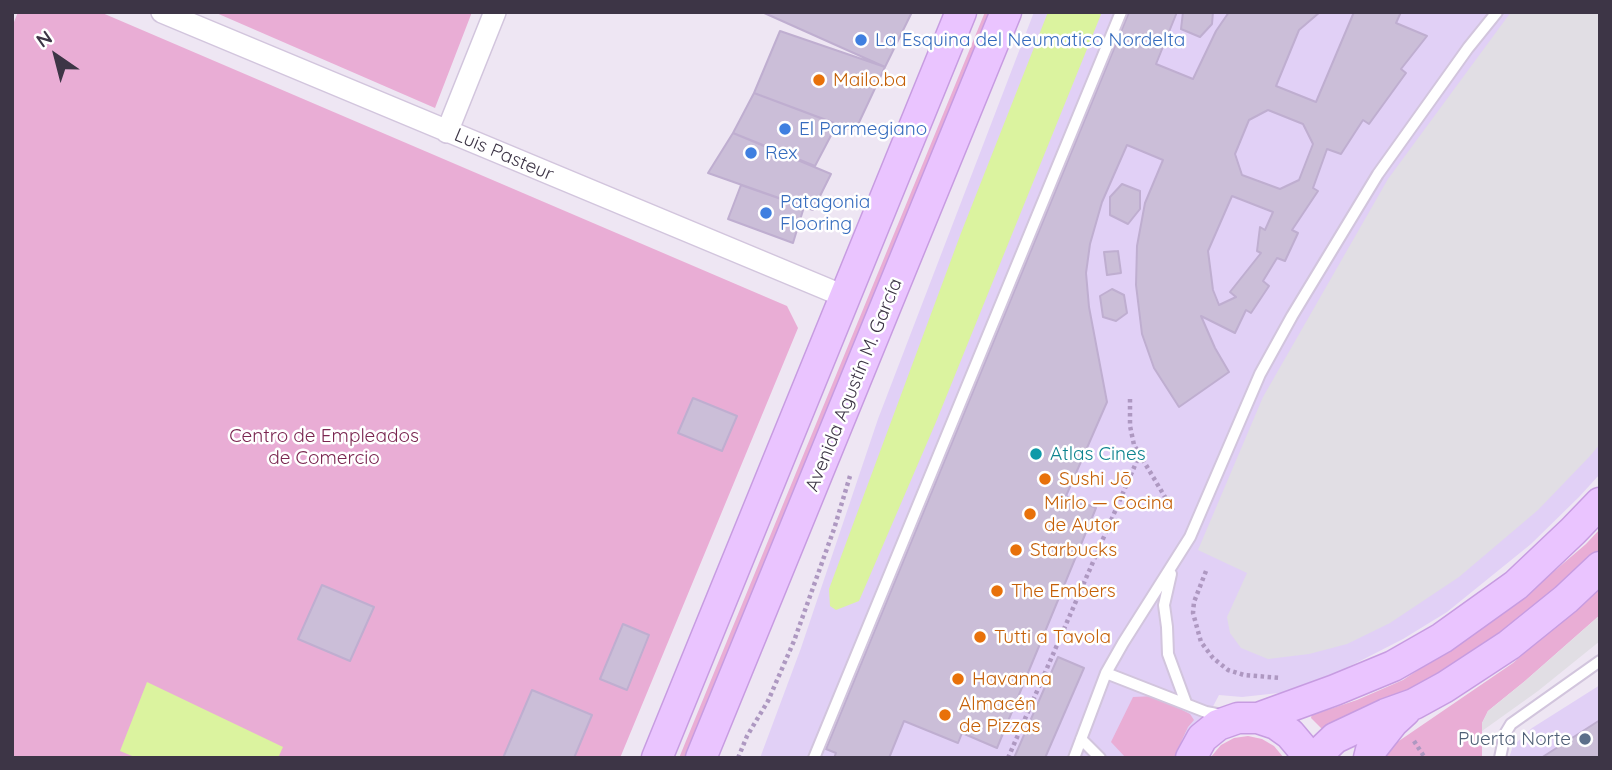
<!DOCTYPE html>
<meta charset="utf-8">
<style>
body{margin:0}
#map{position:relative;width:1612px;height:770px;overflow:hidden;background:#eee6f3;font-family:Quicksand,sans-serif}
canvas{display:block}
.frame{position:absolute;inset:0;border:14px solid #3d3546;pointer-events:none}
.north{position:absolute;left:21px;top:21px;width:70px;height:70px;-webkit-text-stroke:5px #fff;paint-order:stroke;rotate:325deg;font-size:19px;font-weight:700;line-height:28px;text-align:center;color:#3d3546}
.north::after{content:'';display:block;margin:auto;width:24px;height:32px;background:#3d3546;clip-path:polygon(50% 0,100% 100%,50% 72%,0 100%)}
</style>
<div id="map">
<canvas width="1612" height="770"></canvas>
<div class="frame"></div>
<div class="north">N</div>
</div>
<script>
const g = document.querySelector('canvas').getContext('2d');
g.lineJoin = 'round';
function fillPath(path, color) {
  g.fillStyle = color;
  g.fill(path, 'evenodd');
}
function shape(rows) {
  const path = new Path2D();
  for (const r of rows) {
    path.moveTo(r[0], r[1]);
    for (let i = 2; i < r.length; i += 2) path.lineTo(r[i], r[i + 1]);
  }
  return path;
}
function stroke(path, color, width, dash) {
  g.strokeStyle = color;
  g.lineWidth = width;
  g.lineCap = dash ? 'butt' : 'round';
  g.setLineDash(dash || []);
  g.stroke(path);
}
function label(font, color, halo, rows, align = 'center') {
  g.font = font + ' Quicksand,sans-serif';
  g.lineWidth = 5;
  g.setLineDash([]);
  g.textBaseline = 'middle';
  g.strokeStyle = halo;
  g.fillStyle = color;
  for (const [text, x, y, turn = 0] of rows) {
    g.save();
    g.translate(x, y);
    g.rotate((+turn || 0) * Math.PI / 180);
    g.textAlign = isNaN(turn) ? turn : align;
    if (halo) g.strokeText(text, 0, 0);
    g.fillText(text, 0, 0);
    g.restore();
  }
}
const commercial = shape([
 [1034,12,1600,12,1600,474,1579,497,1531,544,1447,612,1403,639,1319,682,1288,692,1242,697,1219,695,1186,758,760,758,801,648,878,419],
 [1600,685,1600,758,1509,758,1513,746,1532,728]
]);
const green = shape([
 [18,12,100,12,787,306,798,328,620,758,12,758,12,27],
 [214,12,472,12,435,108],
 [985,12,994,12,689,758,679,758],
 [1600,529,1600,555,1525,622,1411,693,1328,735,1311,718,1312,713,1318,713,1357,700,1403,680,1511,608,1586,544],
 [1600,585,1600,615,1525,681,1488,711,1482,723,1482,758,1381,758,1393,745,1513,663],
 [1155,696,1190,714,1194,720,1188,727,1176,753,1175,758,1126,758,1111,742,1133,697],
 [1248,736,1262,739,1274,746,1284,758,1210,758,1221,745,1234,738]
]);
const parking = shape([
 [1511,12,1600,12,1600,444,1590,456,1538,510,1459,577,1390,623,1347,644,1309,654,1268,659,1241,648,1230,633,1227,617,1247,573,1198,550,1263,397,1388,179],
 [1600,615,1600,641,1538,691,1482,731,1482,723,1488,711,1525,681]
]);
const water = shape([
 [1048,12,1102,12,936,422,859,601,836,610,830,606,829,589,961,233],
 [147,682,283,747,278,758,137,758,120,751]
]);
const building = shape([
 [762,12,912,12,885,67,762,12],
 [1129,12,1177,12,1156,64,1193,79,1216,31,1229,12,1320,12,1299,30,1276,86,1316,102,1354,12,1401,12,1396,23,1427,36,1401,69,1406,73,1369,124,1363,120,1341,154,1327,149,1313,188,1318,191,1292,230,1298,233,1285,261,1277,258,1263,281,1269,286,1251,313,1246,310,1235,333,1201,316,1215,348,1229,372,1179,407,1154,368,1142,334,1136,285,1137,246,1145,203,1163,160,1127,145,1102,202,1090,244,1086,273,1089,307,1107,402,1066,496,1096,508,997,748,962,733,958,743,904,721,889,758,834,758,836,753,826,749,1129,12],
 [1268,110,1303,124,1313,144,1299,180,1280,189,1242,175,1235,154,1249,120,1268,110],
 [1232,196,1273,212,1265,230,1260,227,1257,251,1261,253,1230,292,1236,297,1219,305,1213,290,1208,251,1232,196],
 [1183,12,1213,12,1212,24,1200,37,1181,29,1183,12],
 [780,31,885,67,855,131,754,93,780,31],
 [754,93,837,124,815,166,733,133,754,93],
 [733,133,831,174,813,210,708,173,733,133],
 [1122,184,1140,191,1140,209,1128,224,1110,215,1110,197,1122,184],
 [741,185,804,207,793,243,728,219,741,185],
 [1118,251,1121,273,1107,275,1104,252,1118,251],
 [1112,289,1124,295,1127,313,1116,321,1103,317,1100,296,1112,289],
 [693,398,737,416,722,451,678,433,693,398],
 [322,585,374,607,350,661,298,639,322,585],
 [623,624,649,635,627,690,600,679,623,624],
 [1058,657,1084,668,1045,758,1014,758,1058,657],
 [532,690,592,715,574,758,503,758,532,690],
 [1600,720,1600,758,1541,758,1600,720]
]);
const path = shape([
 [1130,399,1130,426,1134,445,1174,512],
 [1206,571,1194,602,1193,613,1201,642,1213,658,1228,670,1244,675,1281,678],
 [1414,741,1425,758],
 [738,758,747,736,768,701,794,641,834,529,850,476],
 [1008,758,1139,456]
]);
const lane = shape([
 [1171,574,1164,605,1167,627,1168,654,1186,703],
 [1106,673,1206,712,1222,715],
 [1081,739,1100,758],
 [814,758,1121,12],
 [1074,758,1106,673,1123,643,1190,537,1260,374,1292,316,1378,174,1468,48,1497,12],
 [1500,758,1505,734,1511,724,1600,661]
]);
const street = shape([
 [162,12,846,297],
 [447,132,495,12]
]);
const secondary = shape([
 [1258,718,1335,690,1393,666,1442,638,1516,585,1573,531,1600,503],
 [657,758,961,12],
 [701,758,1006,12],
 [1191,758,1202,738,1218,725,1238,718,1258,718,1276,724,1290,734,1301,747,1306,758],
 [1314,758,1335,738,1386,714,1414,704,1445,687,1509,645,1566,599,1600,567],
 [1369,758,1371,750,1393,722,1405,711]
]);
const markers = [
 [861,40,7,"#3f7fe0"],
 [819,80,7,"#e8710a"],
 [785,129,7,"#3f7fe0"],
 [751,153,7,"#3f7fe0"],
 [766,213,7,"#3f7fe0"],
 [1036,454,7,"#0f9aa8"],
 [1045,479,7,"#e8710a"],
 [1030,514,7,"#e8710a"],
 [1016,550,7,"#e8710a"],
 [997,591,7,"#e8710a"],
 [980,637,7,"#e8710a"],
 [958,679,7,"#e8710a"],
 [945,715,7,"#e8710a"],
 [1585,739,7,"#5c6f8a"]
];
const shopNames = [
 ["La Esquina del Neumatico Nordelta",875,40],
 ["El Parmegiano",799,129],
 ["Rex",765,153],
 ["Patagonia",780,202],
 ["Flooring",780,224]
];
const foodNames = [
 ["Mailo.ba",833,80],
 ["Sushi Jō",1059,479],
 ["Mirlo — Cocina",1044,503],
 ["de Autor",1044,525],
 ["Starbucks",1030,550],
 ["The Embers",1011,591],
 ["Tutti a Tavola",994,637],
 ["Havanna",972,679],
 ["Almacén",959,704],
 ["de Pizzas",959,726]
];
const streetNames = [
 ["Luis Pasteur",504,155,23],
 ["Avenida Agustín M. García",854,385,-68]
];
const parkNames = [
 ["Centro de Empleados",324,436],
 ["de Comercio",324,458]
];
const cultureNames = [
 ["Atlas Cines",1050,454]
];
const serviceNames = [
 ["Puerta Norte",1571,739]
];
fillPath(commercial, '#e1d0f6');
fillPath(green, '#e9add5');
fillPath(parking, '#e1dee4');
fillPath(water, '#dbf39f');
fillPath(building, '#cbbed8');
stroke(building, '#bfaed0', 2);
stroke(lane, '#d2c5dd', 14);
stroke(street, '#d2c5dd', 24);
stroke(secondary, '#c79ce1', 33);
stroke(path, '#ae98c1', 4.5, [3.5, 3.5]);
stroke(lane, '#fff', 10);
stroke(street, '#fff', 21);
stroke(secondary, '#eac4ff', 30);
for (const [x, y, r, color] of markers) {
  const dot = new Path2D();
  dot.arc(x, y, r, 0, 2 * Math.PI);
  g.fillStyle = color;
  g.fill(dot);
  stroke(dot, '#fff', 2.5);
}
label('19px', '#366cbe', '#fff', shopNames, 'left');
label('19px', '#c56008', '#fff', foodNames, 'left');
label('19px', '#3d3546', '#fff', streetNames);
label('19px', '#7a2650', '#fff', parkNames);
label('19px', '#0d838f', '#fff', cultureNames, 'left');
label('19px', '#4e5e75', '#fff', serviceNames, 'right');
</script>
